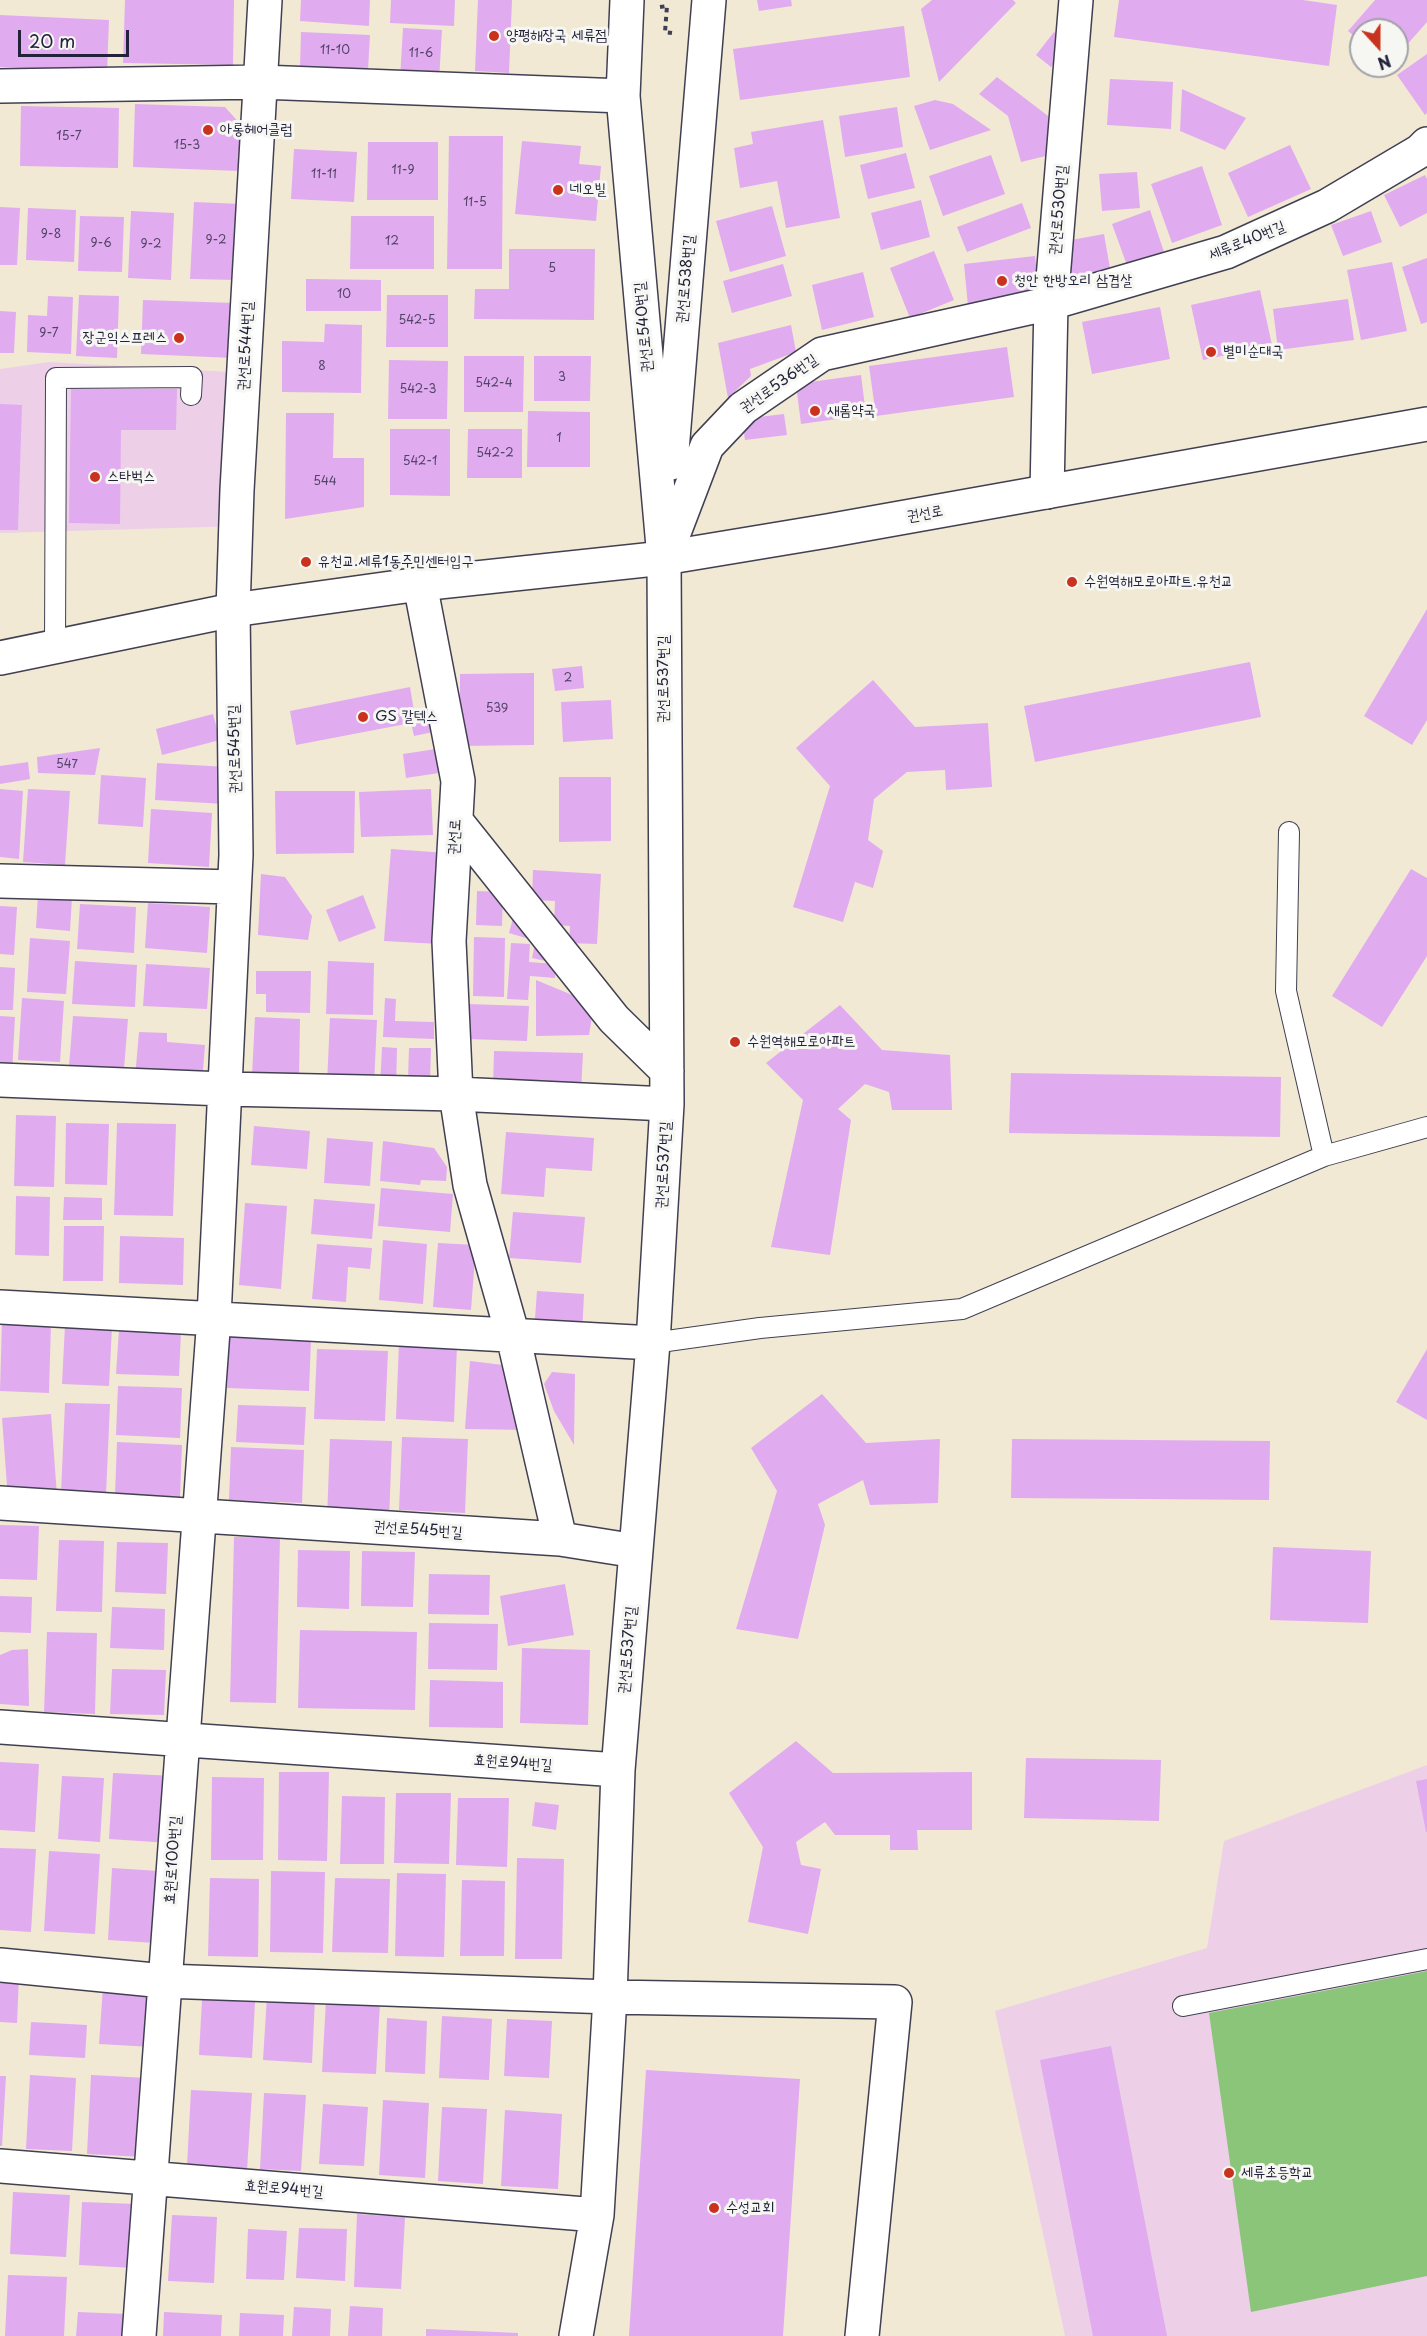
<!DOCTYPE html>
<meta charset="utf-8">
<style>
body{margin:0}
#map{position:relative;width:1427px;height:2336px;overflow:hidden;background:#f1e9d4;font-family:"Playpen Sans",sans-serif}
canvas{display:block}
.north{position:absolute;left:1349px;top:18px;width:60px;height:60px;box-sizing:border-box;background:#f6f6f2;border:2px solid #a1a1a9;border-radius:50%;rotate:159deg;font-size:16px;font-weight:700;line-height:24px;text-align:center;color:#22223b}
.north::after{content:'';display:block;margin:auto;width:21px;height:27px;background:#c8321e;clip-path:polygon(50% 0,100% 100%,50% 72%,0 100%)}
.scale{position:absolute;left:18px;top:30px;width:111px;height:27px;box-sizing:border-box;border:3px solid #22223b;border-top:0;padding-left:8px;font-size:18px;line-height:21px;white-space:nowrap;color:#22223b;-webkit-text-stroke:4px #f6f6f2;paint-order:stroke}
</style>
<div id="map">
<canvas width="1427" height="2336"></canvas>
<div class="north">N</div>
<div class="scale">20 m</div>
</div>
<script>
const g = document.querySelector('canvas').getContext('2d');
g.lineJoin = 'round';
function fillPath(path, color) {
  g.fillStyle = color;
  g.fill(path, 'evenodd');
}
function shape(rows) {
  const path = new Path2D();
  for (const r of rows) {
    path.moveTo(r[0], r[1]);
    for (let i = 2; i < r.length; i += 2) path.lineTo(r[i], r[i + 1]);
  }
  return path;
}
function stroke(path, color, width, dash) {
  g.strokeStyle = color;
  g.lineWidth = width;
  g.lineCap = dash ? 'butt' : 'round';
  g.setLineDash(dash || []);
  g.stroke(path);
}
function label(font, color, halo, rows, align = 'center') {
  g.font = font + ' "Playpen Sans","Poor Story",sans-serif';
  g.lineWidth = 6;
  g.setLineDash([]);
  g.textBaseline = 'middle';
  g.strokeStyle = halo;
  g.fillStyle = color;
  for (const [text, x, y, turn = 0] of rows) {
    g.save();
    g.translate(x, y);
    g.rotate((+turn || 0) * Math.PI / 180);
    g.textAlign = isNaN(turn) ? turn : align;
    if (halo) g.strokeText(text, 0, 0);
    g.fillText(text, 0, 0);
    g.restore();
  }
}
const built = shape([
 [49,362,249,373,242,526,0,533,0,369],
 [1427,1765,1427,2336,1065,2336,995,2011,1207,1948,1224,1841]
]);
const green = shape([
 [1427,1971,1427,2276,1251,2312,1209,2013]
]);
const building = shape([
 [125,0,234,0,233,65,123,63],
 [301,0,370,0,369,26,300,21],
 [391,0,455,0,454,26,390,23],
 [478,0,512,0,509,73,475,71],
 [757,0,791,0,792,6,759,11],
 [932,0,1013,0,1016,3,939,82,921,9],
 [1119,0,1303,0,1337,5,1329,66,1114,37],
 [1375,0,1427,0,1427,22,1397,56,1397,30,1361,30,1361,42,1348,31],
 [0,15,109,20,107,72,0,67],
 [904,26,910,77,740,100,733,49],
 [403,28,442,30,439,81,400,79],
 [301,32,370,35,368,70,300,67],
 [1054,32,1069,44,1051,67,1036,55],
 [1427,54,1427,113,1425,115,1397,75],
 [997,77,1056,122,1054,154,1021,162,1008,116,979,94],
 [1110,79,1173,82,1171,129,1107,125],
 [1182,89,1246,118,1225,150,1180,131],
 [935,100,953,104,991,130,930,150,914,106],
 [135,104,225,107,242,126,240,171,133,167],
 [21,106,119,108,118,168,20,166],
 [897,107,903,147,845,157,839,116],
 [823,120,840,218,786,228,777,181,740,188,734,148,753,144,751,132],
 [449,136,503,136,502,269,447,269],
 [522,141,581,146,579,164,601,166,596,221,515,214],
 [368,142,438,142,438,200,367,200],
 [1290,145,1311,189,1248,217,1228,173],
 [294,149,357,152,354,202,291,199],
 [906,153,915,188,868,199,860,165],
 [991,155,1005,194,943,216,929,176],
 [1202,166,1222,225,1172,243,1151,184],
 [1137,172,1140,208,1102,211,1099,174],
 [1425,175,1427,179,1427,213,1400,227,1384,195],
 [921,200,930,237,881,250,871,213],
 [194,202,241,204,238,280,190,279],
 [1022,203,1031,228,967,252,957,227],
 [772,206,786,256,730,272,716,221],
 [0,207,20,208,17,265,0,265],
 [28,208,76,210,74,262,26,260],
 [1150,210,1165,255,1128,268,1112,224],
 [131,211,174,213,171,280,128,278],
 [1371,211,1382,242,1343,256,1331,225],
 [80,216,124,217,122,272,78,271],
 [351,216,434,216,434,269,350,269],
 [1104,234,1112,280,1074,286,1066,241],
 [509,249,595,249,594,320,474,319,475,289,509,289],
 [934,251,954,300,910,318,890,268],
 [1035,256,1040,298,968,306,964,264],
 [1427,258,1427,322,1421,324,1402,267],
 [1392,262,1407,331,1361,340,1347,270],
 [783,264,792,296,732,313,723,281],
 [863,272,874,317,822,330,812,285],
 [306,279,381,280,381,311,306,311],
 [1260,290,1272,345,1203,360,1191,305],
 [79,295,119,296,117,358,76,356],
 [387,295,448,295,448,347,386,347],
 [48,296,73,297,71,354,27,352,28,315,47,316],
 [1348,299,1354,340,1278,350,1273,309],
 [143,300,235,303,233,358,141,354],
 [1160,307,1170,359,1092,374,1082,322],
 [0,311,16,312,14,353,0,353],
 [325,324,362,325,361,393,282,392,282,341,324,342],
 [791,325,796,352,750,369,751,376,728,398,718,343],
 [1007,347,1014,397,876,416,869,366],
 [464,356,524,356,523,412,464,412],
 [534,356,591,356,590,401,534,401],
 [389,360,448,361,447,419,388,419],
 [861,375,866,415,801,424,796,384],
 [71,389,177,389,176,430,121,430,120,524,69,523],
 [0,404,22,405,18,530,0,530],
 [528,411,590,412,590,467,527,467],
 [286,413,334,413,333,458,364,458,364,507,285,519],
 [784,414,787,435,745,440,742,419],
 [390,429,450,429,450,496,390,495],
 [468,429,522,429,522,478,467,478],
 [1427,609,1427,720,1412,745,1364,716],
 [1250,662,1261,717,1035,762,1024,706],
 [582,666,584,688,555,691,552,669],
 [534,673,534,745,460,746,460,674],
 [873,680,915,727,988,723,992,787,946,790,945,770,907,772,874,799,868,840,883,851,873,888,855,882,843,922,793,907,830,786,796,748],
 [410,687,414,711,433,707,438,731,414,736,411,723,296,745,290,711],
 [611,700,613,739,563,742,561,702],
 [213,714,220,740,162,755,156,729],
 [100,748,95,775,38,773,37,757],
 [436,749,439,773,406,778,403,754],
 [28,762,30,779,0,784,0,766],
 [157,763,227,767,225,804,155,800],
 [101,775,146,778,143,827,98,824],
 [559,777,611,777,611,841,559,842],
 [0,789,23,791,19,859,0,857],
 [28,789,70,791,65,865,23,862],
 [431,789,433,835,361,837,359,792],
 [275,791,355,791,354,853,276,854],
 [151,809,212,813,209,867,148,863],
 [391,849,446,853,439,944,384,941],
 [1411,869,1427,878,1427,956,1382,1027,1332,996],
 [533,870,601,874,597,944,569,943,570,926,554,925,555,901,532,900],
 [261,874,285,877,312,916,308,940,258,935],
 [477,891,503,892,502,926,476,925],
 [38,895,72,897,70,931,36,928],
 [363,895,376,928,339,942,326,910],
 [148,903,210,907,207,953,145,948],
 [80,904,136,907,134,953,77,949],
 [0,906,17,907,14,955,0,954],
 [513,918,530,923,526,938,509,933],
 [474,937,505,938,504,997,473,996],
 [30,938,70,941,66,994,27,992],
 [511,943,530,944,529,962,556,964,555,978,530,976,528,1000,507,999],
 [534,948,553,952,550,962,532,958],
 [75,961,137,965,135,1007,72,1004],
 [328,961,374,963,373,1015,326,1014],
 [146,964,210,968,207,1009,143,1006],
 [0,967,15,968,13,1010,0,1010],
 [256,971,311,971,310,1013,266,1012,266,994,256,994],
 [536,980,594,1004,589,1035,536,1036],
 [22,998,64,1001,60,1062,18,1060],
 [385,998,396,999,395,1021,434,1022,434,1039,383,1037],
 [467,1004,529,1006,527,1041,466,1039],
 [840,1005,882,1050,950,1055,952,1110,892,1110,889,1092,865,1084,838,1109,851,1120,830,1255,771,1247,803,1100,766,1063],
 [0,1016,15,1017,12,1073,0,1072],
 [73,1016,128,1019,124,1069,69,1066],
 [255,1017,300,1019,299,1077,252,1075],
 [330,1018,377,1020,374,1085,327,1084],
 [139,1032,167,1033,167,1042,205,1045,202,1082,135,1078],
 [382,1047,397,1048,396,1089,380,1088],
 [409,1048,431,1048,430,1081,408,1080],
 [494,1051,583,1053,581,1092,493,1090],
 [1011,1073,1281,1077,1280,1137,1009,1133],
 [16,1115,56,1116,54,1187,14,1186],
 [66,1123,109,1124,107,1185,65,1184],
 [117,1123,176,1124,173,1216,114,1215],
 [254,1126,310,1131,307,1169,251,1165],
 [506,1132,594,1138,592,1171,546,1168,544,1197,501,1194],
 [327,1138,373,1142,370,1186,324,1183],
 [383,1141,434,1148,447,1167,446,1181,421,1180,420,1185,380,1181],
 [381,1188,453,1194,450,1232,378,1226],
 [16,1196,50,1197,49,1256,15,1255],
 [64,1197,102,1198,102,1220,63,1220],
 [314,1199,375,1204,372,1239,311,1234],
 [245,1203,287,1206,281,1289,239,1285],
 [513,1212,585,1217,581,1263,509,1258],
 [64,1226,104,1226,103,1281,63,1281],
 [120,1236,184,1238,183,1285,119,1283],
 [383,1240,427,1244,423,1304,379,1300],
 [438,1243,476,1245,471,1310,433,1307],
 [317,1244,372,1248,370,1269,348,1267,346,1302,312,1299],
 [537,1291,584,1294,582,1335,534,1332],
 [2,1321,51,1323,49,1393,0,1391],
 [65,1325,112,1327,109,1386,62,1384],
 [119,1330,181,1332,179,1376,116,1374],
 [229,1336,311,1339,309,1391,227,1388],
 [399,1342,457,1345,454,1422,396,1419],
 [317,1349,388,1351,385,1421,314,1419],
 [1427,1349,1427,1420,1396,1402],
 [470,1361,503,1365,527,1430,465,1429],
 [552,1372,575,1374,574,1445,554,1411,544,1384],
 [118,1386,182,1388,180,1438,116,1435],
 [822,1394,866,1443,940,1439,938,1503,870,1505,863,1480,818,1504,825,1525,798,1639,736,1629,777,1491,751,1448],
 [65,1403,110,1404,106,1494,61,1492],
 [238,1405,306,1407,304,1445,236,1442],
 [51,1414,57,1496,8,1499,2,1418],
 [402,1437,468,1439,465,1513,399,1510],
 [330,1439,392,1441,389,1521,327,1519],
 [1012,1439,1270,1441,1269,1500,1011,1498],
 [117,1442,182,1445,180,1497,115,1495],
 [231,1447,304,1450,302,1503,229,1500],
 [0,1525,39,1526,37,1580,0,1579],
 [234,1537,280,1538,276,1703,230,1702],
 [59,1540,104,1541,102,1612,56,1611],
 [117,1542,168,1543,166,1594,115,1592],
 [1273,1547,1371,1551,1368,1623,1270,1620],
 [298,1550,350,1551,349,1609,297,1607],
 [362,1551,415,1552,413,1607,361,1606],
 [429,1574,490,1575,489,1615,428,1614],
 [565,1584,574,1635,508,1646,500,1596],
 [0,1596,32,1597,31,1633,0,1632],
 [112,1607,165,1609,164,1650,110,1648],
 [429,1623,498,1624,497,1670,428,1669],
 [300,1630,417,1632,415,1710,298,1708],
 [47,1632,97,1633,95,1714,44,1712],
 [522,1648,590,1650,588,1725,520,1723],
 [28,1649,29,1706,0,1704,0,1655,12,1650],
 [112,1669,166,1670,164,1715,110,1714],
 [430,1680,503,1682,503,1728,429,1727],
 [796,1741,833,1773,972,1772,972,1830,917,1830,918,1850,890,1850,890,1835,835,1835,825,1822,796,1842,801,1865,821,1869,808,1934,748,1922,763,1847,729,1793],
 [1026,1758,1161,1760,1159,1821,1024,1818],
 [0,1762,39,1764,35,1832,0,1830],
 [279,1772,329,1772,327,1861,278,1860],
 [113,1773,174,1776,170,1843,109,1839],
 [62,1776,104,1778,100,1842,58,1839],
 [212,1777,264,1778,263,1860,211,1860],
 [1427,1779,1427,1832,1426,1832,1416,1781],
 [396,1793,451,1793,449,1864,394,1863],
 [342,1796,385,1797,384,1864,340,1864],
 [458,1798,509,1798,507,1867,456,1865],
 [535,1802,559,1805,556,1830,532,1826],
 [0,1848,36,1849,31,1932,0,1930],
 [49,1851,100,1854,95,1934,44,1931],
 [517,1858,564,1859,562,1959,515,1959],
 [112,1868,159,1871,155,1943,108,1940],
 [271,1871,325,1872,323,1953,270,1952],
 [397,1873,446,1874,444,1957,395,1956],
 [210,1878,259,1879,258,1957,208,1956],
 [335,1878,390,1879,388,1953,332,1952],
 [462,1880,505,1881,504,1956,460,1956],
 [0,1976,19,1977,17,2023,0,2022],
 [103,1987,155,1990,152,2047,99,2044],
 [267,1996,315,1999,312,2063,263,2060],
 [202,1999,255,2002,252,2058,199,2055],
 [326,2000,380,2003,376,2074,322,2072],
 [442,2016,492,2019,489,2080,439,2078],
 [387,2018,427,2021,425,2074,385,2072],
 [507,2019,552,2021,549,2078,504,2076],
 [31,2022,87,2025,85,2058,29,2055],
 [1111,2046,1167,2336,1093,2336,1040,2060],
 [646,2070,800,2079,783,2336,629,2336],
 [30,2075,76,2078,72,2151,26,2149],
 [91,2075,147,2078,143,2157,87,2154],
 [0,2076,6,2076,2,2146,0,2146],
 [191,2090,252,2093,247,2170,187,2166],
 [264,2093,306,2095,301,2171,260,2169],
 [383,2100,429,2103,425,2178,379,2175],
 [323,2104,368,2107,364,2166,319,2164],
 [442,2107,487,2109,483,2184,438,2181],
 [505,2110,562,2114,558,2189,501,2186],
 [13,2192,70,2195,66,2257,10,2254],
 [82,2202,136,2204,133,2268,79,2265],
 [357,2214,405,2217,401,2289,354,2287],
 [172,2215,217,2217,214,2283,168,2281],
 [299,2228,347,2229,345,2281,296,2278],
 [248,2229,287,2231,284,2280,246,2279],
 [8,2275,67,2277,64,2336,5,2336],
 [350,2306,383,2308,382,2336,348,2336],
 [294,2307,331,2309,330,2336,292,2336],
 [78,2312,127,2314,125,2336,76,2336],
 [164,2312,222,2315,221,2336,163,2336],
 [240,2313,284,2315,283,2336,239,2336],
 [426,2329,518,2333,518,2336,426,2336]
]);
const path = shape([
 [660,7,667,6,665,32,672,33]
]);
const lane = shape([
 [55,646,56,378,192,377,191,395],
 [1289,832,1286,991,1324,1156],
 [653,1343,760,1328,962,1309,1324,1156,1427,1127],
 [1183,2006,1427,1959]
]);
const street = shape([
 [0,86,261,82,623,96],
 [671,463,709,0],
 [1047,492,1051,303,1076,0],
 [667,551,707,446,743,408,822,354,1051,303,1226,252,1327,206,1420,151,1427,144],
 [420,584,458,781,449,941,456,1094,470,1185,513,1336,560,1539],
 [456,821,614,1019,667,1071],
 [0,881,234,887],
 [0,1080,224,1089,456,1094,667,1104],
 [0,1307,653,1343],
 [0,1503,560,1539,636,1551],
 [0,1727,618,1770],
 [0,1965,164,1981,610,1997,895,2002,862,2336],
 [0,2166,597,2215],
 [139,2336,214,1317,236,855,233,610,237,490,265,0],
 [576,2336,597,2215,610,1997,618,1770,653,1343,667,1104,664,558,623,96,627,0]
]);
const secondary = shape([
 [0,658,233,610,420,584,664,558,827,531,1427,424]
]);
const markers = [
 [494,36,6,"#c8321e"],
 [208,130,6,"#c8321e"],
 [558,190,6,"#c8321e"],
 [1002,281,6,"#c8321e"],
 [179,338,6,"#c8321e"],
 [1211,352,6,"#c8321e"],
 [815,411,6,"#c8321e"],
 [95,477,6,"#c8321e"],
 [306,562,6,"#c8321e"],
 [1072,582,6,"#c8321e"],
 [363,717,6,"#c8321e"],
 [735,1042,6,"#c8321e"],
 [1229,2173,6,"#c8321e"],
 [714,2208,6,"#c8321e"]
];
const numberNames = [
 ["11-10",335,51],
 ["11-6",421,54],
 ["15-7",69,137],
 ["15-3",187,146],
 ["11-9",403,171],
 ["11-11",324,175],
 ["11-5",475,203],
 ["9-8",51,235],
 ["9-2",216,241],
 ["12",392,242],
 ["9-6",101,244],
 ["9-2",151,245],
 ["5",552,269],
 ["10",344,295],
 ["542-5",417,321],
 ["9-7",49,334],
 ["8",322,367],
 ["3",562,378],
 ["542-4",494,384],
 ["542-3",418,390],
 ["1",559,439],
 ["542-2",495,454],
 ["542-1",420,462],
 ["544",325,482],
 ["2",568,679],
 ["539",497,709],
 ["547",67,765]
];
const poiNames = [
 ["양평해장국 세류점",506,36],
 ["아롱헤어클럽",220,130],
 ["네오빌",570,190],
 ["청안 한방오리 삼겹살",1014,281],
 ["장군익스프레스",167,338,"right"],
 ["별미순대국",1223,352],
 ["새롬약국",827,411],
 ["스타벅스",107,477],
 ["유천교.세류1동주민센터입구",318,562],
 ["수원역해모로아파트.유천교",1084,582],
 ["GS 칼텍스",375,717],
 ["수원역해모로아파트",747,1042],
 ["세류초등학교",1241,2173],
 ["수성교회",726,2208]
];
const streetNames = [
 ["권선로530번길",1059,210,-85],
 ["세류로40번길",1247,241,-22],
 ["권선로538번길",686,279,-85],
 ["권선로540번길",644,327,-95],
 ["권선로544번길",246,346,-87],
 ["권선로536번길",779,384,-35],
 ["권선로",925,514,-10],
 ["권선로537번길",664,679,-90],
 ["권선로545번길",235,749,-91],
 ["권선로",455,837,-87],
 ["권선로537번길",664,1165,-87],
 ["권선로545번길",418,1530,4],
 ["권선로537번길",628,1650,-85],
 ["효원로94번길",513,1763,4],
 ["효원로100번길",173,1860,-86],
 ["효원로94번길",284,2189,5]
];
fillPath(built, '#edd0e8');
fillPath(green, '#8ac57a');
fillPath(building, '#e1abef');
stroke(lane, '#414052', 22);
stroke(street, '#414052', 36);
stroke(secondary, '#414052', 36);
stroke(path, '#414052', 4, [4.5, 4.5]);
stroke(lane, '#fff', 20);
stroke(street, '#fff', 33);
stroke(secondary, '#fff', 33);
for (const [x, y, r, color] of markers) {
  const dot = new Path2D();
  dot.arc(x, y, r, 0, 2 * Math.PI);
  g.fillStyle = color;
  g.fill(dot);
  stroke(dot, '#f6f6f2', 2);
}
label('12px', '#524468', null, numberNames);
label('15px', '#22223b', '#f6f6f2', poiNames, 'left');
label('15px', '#22223b', '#f6f6f2', streetNames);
</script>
